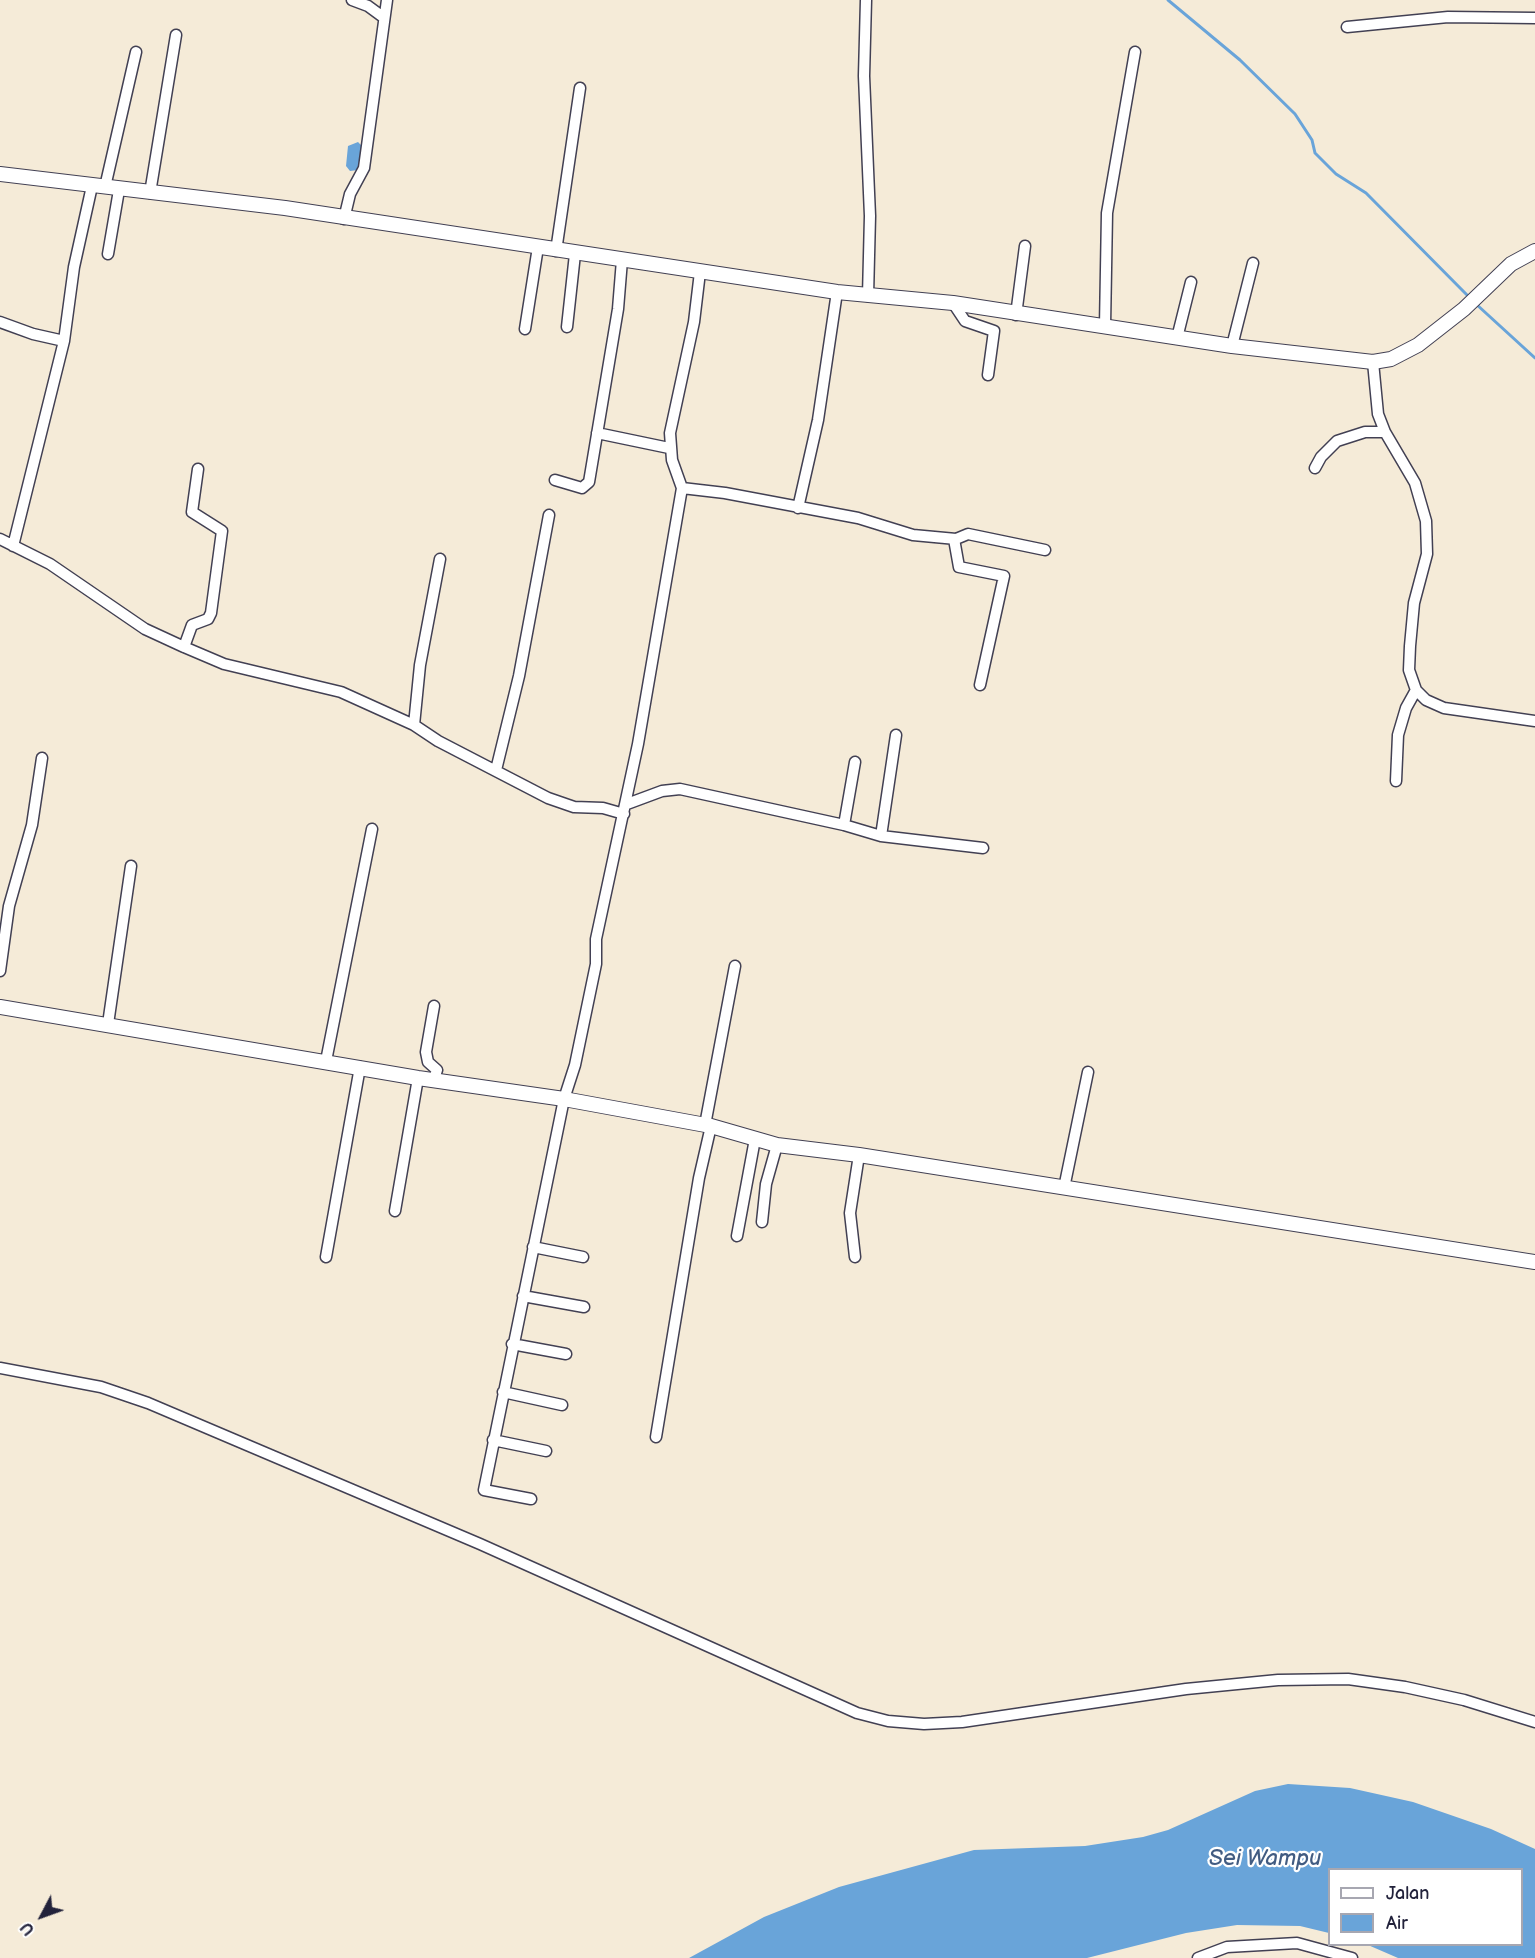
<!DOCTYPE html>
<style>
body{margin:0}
#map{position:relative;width:1535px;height:1958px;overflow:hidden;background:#f5ebd8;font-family:"Balsamiq Sans",sans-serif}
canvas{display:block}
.legend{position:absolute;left:1328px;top:1868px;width:195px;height:78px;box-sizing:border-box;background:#fff;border:2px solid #a7a7b1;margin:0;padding:8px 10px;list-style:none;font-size:18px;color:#22223b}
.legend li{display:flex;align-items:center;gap:12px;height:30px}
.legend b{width:30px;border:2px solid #a7a7b1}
.north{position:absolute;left:12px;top:1886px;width:60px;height:60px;-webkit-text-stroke:4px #fff;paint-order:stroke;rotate:229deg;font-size:16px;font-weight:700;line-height:24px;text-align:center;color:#22223b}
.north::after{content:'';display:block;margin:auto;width:21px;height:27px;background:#22223b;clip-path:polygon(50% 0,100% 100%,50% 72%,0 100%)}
</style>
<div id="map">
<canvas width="1535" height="1958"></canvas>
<ul class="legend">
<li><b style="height:8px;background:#fff"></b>Jalan</li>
<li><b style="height:16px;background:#69a4d9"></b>Air</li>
</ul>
<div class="north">U</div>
</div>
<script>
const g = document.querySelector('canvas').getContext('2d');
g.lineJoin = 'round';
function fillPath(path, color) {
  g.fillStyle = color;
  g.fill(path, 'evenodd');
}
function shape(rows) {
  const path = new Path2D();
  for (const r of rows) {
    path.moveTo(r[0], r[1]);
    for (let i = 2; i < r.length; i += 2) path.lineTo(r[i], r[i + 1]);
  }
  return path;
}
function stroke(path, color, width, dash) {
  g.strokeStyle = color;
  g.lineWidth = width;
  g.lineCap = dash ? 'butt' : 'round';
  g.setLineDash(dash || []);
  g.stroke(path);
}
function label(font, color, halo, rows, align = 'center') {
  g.font = font + ' "Balsamiq Sans",sans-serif';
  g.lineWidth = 4.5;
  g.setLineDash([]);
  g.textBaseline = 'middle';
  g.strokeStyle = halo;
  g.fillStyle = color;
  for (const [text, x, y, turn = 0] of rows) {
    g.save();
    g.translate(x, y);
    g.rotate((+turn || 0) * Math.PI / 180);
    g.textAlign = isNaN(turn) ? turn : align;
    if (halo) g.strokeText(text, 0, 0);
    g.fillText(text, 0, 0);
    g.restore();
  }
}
const water = shape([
 [358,142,364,148,358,170,350,171,346,166,348,146],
 [1288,1784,1350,1788,1413,1802,1491,1829,1535,1849,1535,1958,1398,1958,1368,1945,1522,1944,1522,1870,1330,1870,1329,1933,1300,1926,1237,1925,1186,1933,1087,1958,689,1958,764,1917,839,1887,974,1850,1085,1846,1143,1837,1168,1830,1255,1791]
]);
const stream = shape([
 [1168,0,1240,60,1295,114,1312,140,1315,153,1336,174,1366,193,1469,297],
 [1476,304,1535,358]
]);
const minor = shape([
 [352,0,368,6,383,17],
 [866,0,864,76,870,216,868,296],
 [1347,27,1448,17,1535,18],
 [105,187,136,52],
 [150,193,176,35],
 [344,219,350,194,364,168,387,0],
 [556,251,580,88],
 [108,254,119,190],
 [953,303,965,321,994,331,988,375],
 [1016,315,1025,246],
 [0,322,33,334,64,341],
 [1105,326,1107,213,1135,52],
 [567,327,575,254],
 [525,329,538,247],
 [1177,338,1191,282],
 [1232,346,1253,263],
 [1373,362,1378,414,1385,432,1415,483,1426,521,1427,554,1414,603,1410,646,1409,670,1416,690,1426,700,1444,708,1535,721],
 [597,433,669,448],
 [1315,468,1321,457,1337,441,1365,432,1385,432],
 [555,480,582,488,589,482,618,309,622,260],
 [682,488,725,493,858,518,913,535,956,539,968,534,1045,550],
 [798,508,818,420,837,292],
 [0,539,50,564,145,629,184,647,224,664,341,692,414,725,438,741,548,798,574,807,603,808,624,814],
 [954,539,959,567,1004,576,980,685],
 [13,546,64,341,74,267,92,186],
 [184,647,192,625,208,619,211,613,222,531,192,512,198,469],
 [414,725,420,665,440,559],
 [496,770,519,676,549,515],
 [1396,781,1398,735,1406,708,1416,690],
 [627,804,662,791,680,789,844,825,881,836,983,848],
 [844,825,855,762],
 [881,836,896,735],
 [0,971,9,906,32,825,42,758],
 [434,1006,426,1052,428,1062,437,1070,434,1079],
 [108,1024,131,866],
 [326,1061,372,829],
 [705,1125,735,966],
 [1064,1188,1088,1072],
 [395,1211,418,1078],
 [762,1222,766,1184,777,1145],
 [737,1236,755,1139],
 [533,1247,583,1257],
 [326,1257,360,1067],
 [855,1257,850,1213,859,1155],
 [523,1296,584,1307],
 [512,1344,566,1354],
 [0,1368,101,1387,148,1403,480,1544,857,1713,888,1721,924,1724,962,1722,1186,1689,1278,1680,1348,1679,1405,1687,1464,1700,1535,1722],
 [503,1392,562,1405],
 [656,1437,699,1178,711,1126],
 [493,1440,546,1451],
 [531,1499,484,1490,564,1099,575,1065,596,964,596,939,638,744,682,488,672,460,670,433,694,322,700,272],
 [1198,1958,1227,1947,1297,1943,1352,1958]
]);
const tertiary = shape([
 [0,174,285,208,837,292,953,303,1232,346,1373,362,1391,359,1418,345,1464,309,1511,264,1535,251],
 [0,1007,418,1078,564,1099,711,1126,777,1145,859,1155,1535,1262]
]);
const waterNames = [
 ["Sei Wampu",1265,1859]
];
fillPath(water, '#69a4d9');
stroke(stream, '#69a4d9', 3);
stroke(minor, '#424053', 13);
stroke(tertiary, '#424053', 16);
stroke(minor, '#fff', 10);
stroke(tertiary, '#fff', 14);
label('italic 22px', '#425c82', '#fff', waterNames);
</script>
